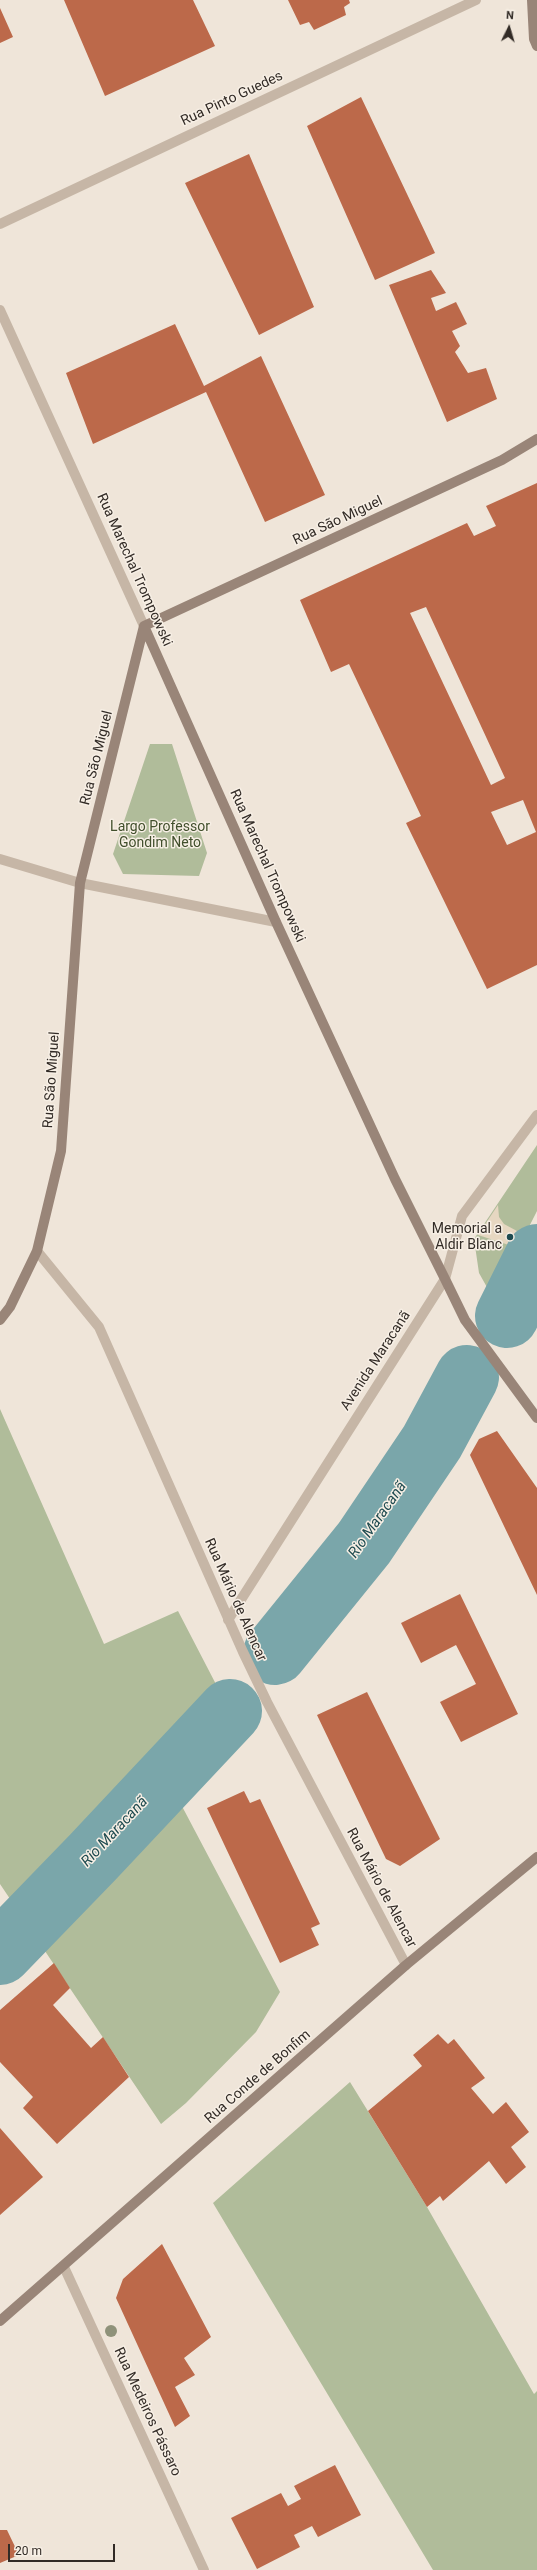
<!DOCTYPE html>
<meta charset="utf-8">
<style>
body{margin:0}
#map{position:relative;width:537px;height:2570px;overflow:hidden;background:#efe5d9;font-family:Roboto,sans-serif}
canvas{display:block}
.north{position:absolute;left:489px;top:8px;width:40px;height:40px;-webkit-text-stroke:3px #f7efe5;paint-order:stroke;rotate:5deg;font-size:11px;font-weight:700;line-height:16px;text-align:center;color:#322b26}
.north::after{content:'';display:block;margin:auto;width:14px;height:18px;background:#322b26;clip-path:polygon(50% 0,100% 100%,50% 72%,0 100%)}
.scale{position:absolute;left:8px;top:2544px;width:107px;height:18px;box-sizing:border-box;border:2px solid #322b26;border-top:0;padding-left:5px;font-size:12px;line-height:14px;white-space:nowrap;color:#322b26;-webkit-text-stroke:3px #f7efe5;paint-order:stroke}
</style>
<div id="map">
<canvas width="537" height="2570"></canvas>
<div class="north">N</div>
<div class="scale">20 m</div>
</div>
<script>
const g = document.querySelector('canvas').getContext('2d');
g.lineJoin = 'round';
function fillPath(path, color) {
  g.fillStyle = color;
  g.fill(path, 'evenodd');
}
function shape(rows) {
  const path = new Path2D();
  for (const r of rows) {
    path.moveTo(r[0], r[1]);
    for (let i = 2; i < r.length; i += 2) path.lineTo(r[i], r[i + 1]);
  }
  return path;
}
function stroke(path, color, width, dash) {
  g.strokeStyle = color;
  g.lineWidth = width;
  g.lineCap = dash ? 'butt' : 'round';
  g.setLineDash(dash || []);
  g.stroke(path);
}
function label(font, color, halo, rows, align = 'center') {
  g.font = font + ' Roboto,sans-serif';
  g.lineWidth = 3;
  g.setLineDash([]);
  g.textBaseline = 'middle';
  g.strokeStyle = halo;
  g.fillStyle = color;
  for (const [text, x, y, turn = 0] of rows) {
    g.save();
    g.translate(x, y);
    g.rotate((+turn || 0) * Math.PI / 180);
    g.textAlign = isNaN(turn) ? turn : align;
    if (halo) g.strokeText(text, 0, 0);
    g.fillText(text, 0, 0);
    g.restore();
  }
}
const green = shape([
 [150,744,172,744,207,853,199,876,123,874,113,854],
 [537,1145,537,1211,493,1298,479,1273,474,1239],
 [0,1409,104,1644,178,1611,234,1719,175,1793,280,1992,256,2032,186,2103,161,2124,0,1884],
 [350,2082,427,2207,534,2394,537,2391,537,2570,433,2570,213,2203]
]);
const plaza = shape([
 [498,1205,499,1217,504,1224,517,1231,520,1237,519,1243,512,1246,478,1235]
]);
const river = shape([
 [507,1316,537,1256],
 [275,1653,364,1543,432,1442,467,1377],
 [0,1953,93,1857,230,1711]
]);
const building = shape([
 [64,0,193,0,215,46,105,96],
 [288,0,349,0,350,3,344,7,346,15,314,30,309,22,300,25],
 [0,8,13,37,0,43],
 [361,97,435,253,375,280,307,126],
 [249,154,314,307,259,335,185,183],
 [431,270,446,293,431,298,436,311,456,302,467,324,452,331,460,346,455,352,468,373,486,368,497,399,447,422,389,285],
 [175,324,204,386,261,356,325,495,265,522,206,392,93,444,66,373],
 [537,483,537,965,487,989,406,823,421,816,349,664,331,672,300,600,467,523,474,536,496,526,486,506],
 [426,607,505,778,491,785,410,613],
 [523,800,536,832,507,845,491,812],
 [497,1431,537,1488,537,1595,470,1455,479,1439],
 [460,1594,518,1714,461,1742,440,1702,476,1684,456,1645,421,1663,401,1623],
 [367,1692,440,1839,400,1866,386,1859,317,1715],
 [244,1791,250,1803,260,1799,320,1924,311,1928,319,1945,280,1963,207,1808],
 [54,1963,70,1988,53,2005,91,2048,103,2037,129,2077,57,2144,23,2108,33,2097,0,2062,0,2010],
 [438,2034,448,2044,454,2039,485,2078,471,2088,493,2114,506,2102,529,2132,511,2147,526,2167,506,2184,489,2161,443,2201,440,2196,427,2207,368,2111,422,2066,413,2055],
 [0,2128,43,2177,0,2215],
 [162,2244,211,2337,184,2358,195,2375,175,2387,190,2416,175,2427,116,2298,123,2279],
 [335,2465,361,2515,318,2537,312,2526,294,2535,300,2547,257,2569,231,2518,281,2493,288,2506,301,2499,294,2486],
 [0,2530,7,2530,19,2555,0,2563]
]);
const street = shape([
 [0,224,476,0],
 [0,310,144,626],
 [0,859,80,883,276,922],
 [37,1251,99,1327,243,1652,267,1702,406,1965],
 [228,1620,445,1279,462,1216,537,1115],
 [64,2267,204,2570]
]);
const secondary = shape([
 [532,0,534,39,537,46],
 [144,626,276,922,395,1179,445,1279,465,1320,537,1418],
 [144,626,502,460,537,439],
 [0,1320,10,1307,37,1251,61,1151,80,883,144,626],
 [0,2321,406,1965,537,1857]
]);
const trees = [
 [111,2331]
];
const markers = [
 [510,1237,4,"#1f4b50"]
];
const streetNames = [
 ["Rua Pinto Guedes",232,99,-25],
 ["Rua São Miguel",338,521,-25],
 ["Rua Marechal Trompowski",134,570,66],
 ["Rua São Miguel",97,758,-76],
 ["Rua Marechal Trompowski",267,866,66],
 ["Rua São Miguel",52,1080,-86],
 ["Avenida Maracanã",376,1361,-57],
 ["Rua Mário de Alencar",235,1600,66],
 ["Rua Mário de Alencar",381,1888,62],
 ["Rua Conde de Bonfim",258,2077,-41],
 ["Rua Medeiros Pássaro",147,2412,65]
];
const parkNames = [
 ["Largo Professor",160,827],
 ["Gondim Neto",160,843]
];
const poiNames = [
 ["Memorial a",502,1229],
 ["Aldir Blanc",502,1245]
];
const waterNames = [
 ["Rio Maracanã",378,1520,-55],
 ["Rio Maracanã",115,1832,-47]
];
fillPath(green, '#b0bc9a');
fillPath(plaza, '#e6d7c1');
stroke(river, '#7aa6aa', 64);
fillPath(building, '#bc694a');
stroke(street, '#c6b6a6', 10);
stroke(secondary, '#998578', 10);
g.fillStyle = '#8f927a';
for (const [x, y] of trees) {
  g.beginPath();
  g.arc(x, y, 6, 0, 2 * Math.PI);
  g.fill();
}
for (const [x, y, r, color] of markers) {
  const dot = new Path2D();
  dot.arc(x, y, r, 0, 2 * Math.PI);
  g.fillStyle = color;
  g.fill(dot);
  stroke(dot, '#f7efe5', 1.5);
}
label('14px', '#322b26', '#f7efe5', streetNames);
label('14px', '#414f2c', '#f7efe5', parkNames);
label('14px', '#322b26', '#f7efe5', poiNames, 'right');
label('italic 15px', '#1f4b50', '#f7efe5', waterNames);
</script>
